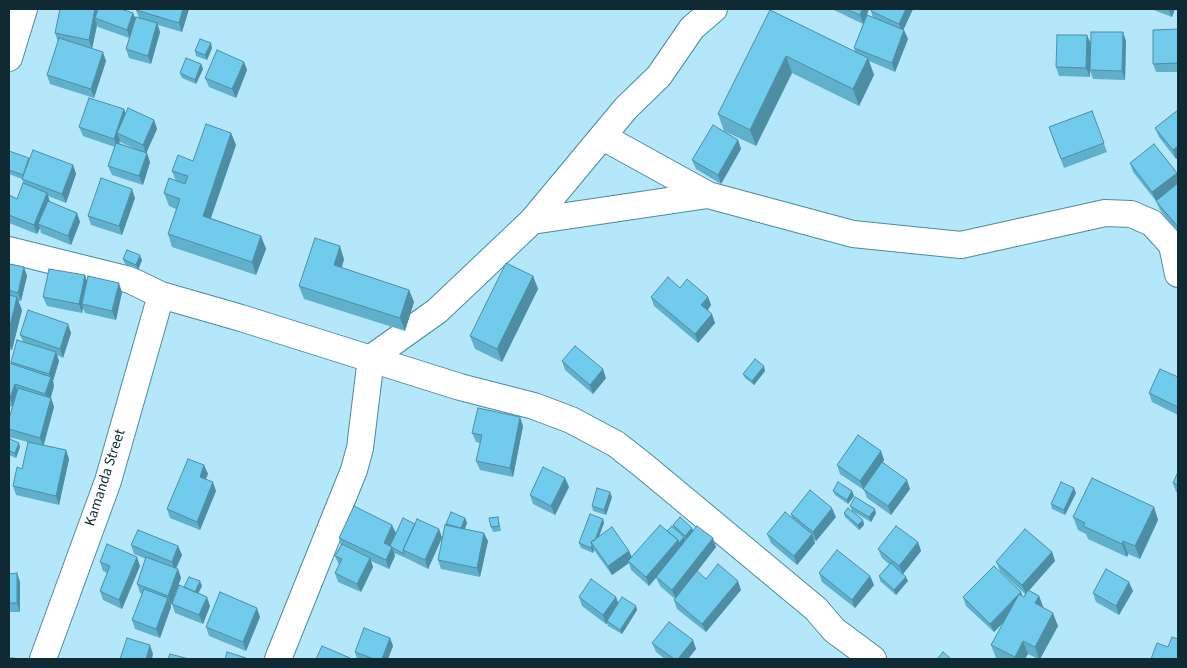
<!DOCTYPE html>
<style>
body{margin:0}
#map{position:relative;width:1187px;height:668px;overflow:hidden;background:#b4e7fa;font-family:"Source Sans 3",sans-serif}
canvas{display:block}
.frame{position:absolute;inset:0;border:10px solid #0f2a33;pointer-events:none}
</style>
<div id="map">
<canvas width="1187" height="668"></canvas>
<div class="frame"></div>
</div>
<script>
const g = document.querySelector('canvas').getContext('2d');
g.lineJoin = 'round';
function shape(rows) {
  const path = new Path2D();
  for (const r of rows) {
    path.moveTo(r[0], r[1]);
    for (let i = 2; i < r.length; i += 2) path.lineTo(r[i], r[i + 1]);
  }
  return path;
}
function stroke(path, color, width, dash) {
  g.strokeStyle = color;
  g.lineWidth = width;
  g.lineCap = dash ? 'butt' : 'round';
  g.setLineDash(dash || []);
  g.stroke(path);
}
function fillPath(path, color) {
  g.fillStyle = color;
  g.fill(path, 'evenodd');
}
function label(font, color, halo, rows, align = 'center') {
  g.font = font + ' "Source Sans 3",sans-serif';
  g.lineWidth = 4;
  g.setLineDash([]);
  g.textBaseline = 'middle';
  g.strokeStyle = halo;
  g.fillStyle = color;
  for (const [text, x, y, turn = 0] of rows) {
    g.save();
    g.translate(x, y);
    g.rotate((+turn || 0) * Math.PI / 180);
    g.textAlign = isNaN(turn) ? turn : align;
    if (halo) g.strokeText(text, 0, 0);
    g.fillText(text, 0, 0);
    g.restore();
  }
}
const minor = shape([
 [9,58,24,9],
 [603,137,708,195,853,234,961,245,1105,213,1131,214,1152,223,1172,245,1178,274],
 [532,221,708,195],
 [9,250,130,280,161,295,241,318,460,387,534,406,571,420,616,444,644,466,816,609,834,630,873,659],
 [43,659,108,481,161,295],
 [278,659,354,470,360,448,371,358,437,311,532,221,626,108,659,76,692,28,714,9]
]);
const wall = shape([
 [60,9,98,9,133,13,135,18,139,18,136,10,136,9,189,9,182,32,158,25,160,32,151,64,129,58,126,49,129,38,98,27,97,25,92,49,106,61,94,98,50,84,47,75,58,42,55,33],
 [833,9,869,9,867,15,873,18,871,11,913,9,903,30,908,39,895,72,869,61,874,75,859,106,792,73,756,146,724,131,718,114,770,10,855,52,854,48,863,24,834,10],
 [1151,9,1175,9,1172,17],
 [1178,29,1178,72,1156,72,1153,64],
 [1087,35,1090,77,1059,76,1056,67],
 [1126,41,1125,80,1093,79,1090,70],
 [212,48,207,60,196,56,195,51],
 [244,62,247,70,236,98,209,87,205,78],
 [201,64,203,69,196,84,182,78,180,73],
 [124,109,126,114,154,120,157,129,146,152,150,162,143,185,112,175,108,166,115,147,83,136,79,127],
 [120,140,120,142,136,149,119,143],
 [1178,110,1178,157,1176,159,1159,137,1155,128],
 [1092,111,1107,152,1064,168,1049,127],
 [231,133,236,145,211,218,261,236,266,249,256,275,172,247,168,234,176,209,169,206,164,193,176,181,172,171,193,161],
 [738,140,741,149,721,184,696,169,692,160],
 [9,151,29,159,73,165,76,174,66,203,48,196,50,202,77,213,80,222,71,245,41,233,40,228,37,234,9,223,9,195,17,199,24,184,22,179,9,174],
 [1130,163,1177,173,1178,177,1178,232,1160,210,1156,201,1176,185,1156,201,1133,172],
 [135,198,122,235,91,225,88,216],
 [123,259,142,260,138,270,125,264],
 [344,259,342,268,409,290,414,302,405,331,304,299,299,286],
 [9,264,24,267,27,276,21,301,18,301,22,310,12,350,9,350],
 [85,275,87,282,122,292,116,320,85,313,83,308,82,313,47,306,43,297],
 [533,276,538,289,502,362,475,349,470,336],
 [680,288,708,297,711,305,708,310,715,323,698,343,654,306,651,297],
 [71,333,63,358,57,355,59,361,53,381,54,386,51,397,54,407,44,445,66,450,69,459,59,505,16,495,13,486,22,469,28,442,9,437,9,419,12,407,9,406,9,364,11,363,11,362,23,341,20,335],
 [562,361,606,378,593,394,565,370],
 [765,371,754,385,745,378,743,374],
 [1178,377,1178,415,1152,402,1149,393],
 [523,426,513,477,480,470,476,461,480,443,476,442,472,433],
 [9,443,20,447,16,458,9,455],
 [881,451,884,460,883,462,910,489,891,515,867,498,864,490,840,474,837,465],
 [204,465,208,474,205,479,216,491,200,530,170,518,167,509],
 [1178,472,1178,493,1176,492,1173,483],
 [565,478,569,487,555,515,533,504,530,495],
 [833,491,852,491,854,496,848,504,835,495],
 [1076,493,1065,515,1052,509,1051,504],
 [612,497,606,515,593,511,592,506],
 [850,506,876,513,871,522,852,511,863,520,864,525,859,530,845,517,844,513,852,510],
 [1154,507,1158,520,1140,559,1128,554,1127,557,1088,539,1086,534,1078,530,1073,517],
 [791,514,836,517,816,541,813,539,815,543,797,565,771,543,767,534,792,518],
 [465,518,467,523,465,529,488,541,480,577,441,569,438,560,446,524],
 [603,519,604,523,599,536,629,551,632,557,667,531,674,528,673,525,692,528,693,531,716,547,683,589,706,579,741,590,706,632,677,609,674,600,675,599,660,586,656,577,658,575,649,586,631,570,629,563,612,575,594,550,593,553,581,548,579,543],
 [499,521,501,531,493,532,491,527],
 [415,524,439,529,442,538,428,569,406,558,394,553,395,556,389,569,371,561,373,567,361,592,338,582,335,573,339,565,335,556,341,545,339,538,396,533],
 [918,542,921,551,903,574,908,581,896,595,880,581,879,576,889,564,882,558,878,549],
 [131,545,178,546,182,555,176,568,178,569,181,578,173,600,184,587,202,586,198,593,210,606,203,624,175,613,172,604,171,604,171,607,160,638,135,629,132,620,142,594,140,593,137,584,146,559,134,554],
 [1052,552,1055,561,1029,590,1039,596,1043,608,1058,626,1040,659,1038,659,1028,654,1025,659,998,659,996,658,991,645,1004,622,994,632,966,606,963,597,1021,592,1022,596,1024,597,1025,594,1000,571,996,562],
 [100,562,140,566,122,609,103,600,100,591,107,573,103,571],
 [17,573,20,582,20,612,9,612,9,574],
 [819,573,870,576,874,585,855,608,822,582],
 [1133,591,1119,615,1096,602,1093,593],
 [579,597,616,597,618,602,636,606,637,610,622,634,608,626,607,623,606,624,582,606],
 [260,617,246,651,209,636,206,627],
 [390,638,393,646,388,659,357,659,355,652],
 [693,640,696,649,688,659,665,659,656,652,652,643]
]);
const shadedWall = shape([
 [95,9,98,9,99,13,95,18,97,25,92,49,89,40],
 [183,9,189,9,182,32,179,23],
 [862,9,869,9,863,24,860,15],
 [906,9,913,9,902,33,899,24],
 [1168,9,1175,9,1172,17],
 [133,13,137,22,130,39,127,30],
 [157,23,160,32,151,64,148,56],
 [904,30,908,39,895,72,892,63],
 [1123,32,1126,41,1125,80,1122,71],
 [1087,35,1091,44,1090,77,1086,68],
 [211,43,212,48,207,60,205,55],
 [103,52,106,61,94,98,91,89],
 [786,56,792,73,756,146,750,130],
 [868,58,874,75,859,106,853,89],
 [244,62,247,70,236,98,232,89],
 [201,64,203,69,196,84,195,80],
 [124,109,127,118,117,133,120,140,118,148,114,139],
 [154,120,157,129,146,154,143,145],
 [231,133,236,145,207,229,203,216],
 [738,140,741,149,721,184,718,175],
 [1178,146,1178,157,1176,159,1173,150],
 [147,153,150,162,143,185,139,176],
 [73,165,76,174,66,203,62,194],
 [1177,173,1178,177,1178,183,1156,201,1152,192],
 [132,189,135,198,122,235,119,226],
 [47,193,50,202,38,224,40,228,37,234,34,225],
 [77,213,80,222,71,245,68,236],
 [261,236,266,249,256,275,252,262],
 [340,246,344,259,338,278,334,265],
 [140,255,142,260,138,270,136,265],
 [24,267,27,276,21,301,18,293],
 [85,275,88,284,82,304,83,308,82,313,79,304],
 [533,276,538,289,502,362,497,349],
 [119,283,122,292,116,320,112,311],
 [409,290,414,302,405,331,400,318],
 [17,297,22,310,12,350,9,343,9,330],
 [708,297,711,305,705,314,701,305],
 [712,314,715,323,698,343,695,334],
 [68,324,71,333,63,358,60,349],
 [56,352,59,361,53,381,54,386,49,403,45,394,51,379,49,374],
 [764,366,765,371,754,385,752,381],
 [603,369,606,378,593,394,590,385],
 [15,384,18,393,13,407,10,398],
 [51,398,54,407,43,446,40,438],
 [520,417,523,426,513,477,510,468],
 [19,443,20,447,16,458,15,453],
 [66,450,69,459,59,505,56,496],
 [881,451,884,460,864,489,863,489,864,490,860,481],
 [204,465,208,474,203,486,200,477],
 [565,478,569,487,555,515,551,506],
 [907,480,910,489,891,515,888,506],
 [213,482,216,491,200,530,197,522],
 [1074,488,1076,493,1065,515,1064,510],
 [852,491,854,496,848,504,847,500],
 [610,492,612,497,606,515,604,510],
 [1154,507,1158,520,1140,559,1135,546],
 [832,508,836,517,816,541,813,532],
 [875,509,876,513,871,522,869,517],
 [465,518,467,523,462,535,460,530],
 [603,519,604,523,595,547,593,544],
 [863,520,864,525,859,530,858,525],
 [392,525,396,533,387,552,384,543],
 [692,528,694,533,687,541,685,536],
 [439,529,442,538,428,569,425,560],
 [484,533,488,541,480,577,477,568],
 [812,534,815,543,797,565,794,556],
 [684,537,686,542,681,549,649,586,646,577,678,540],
 [713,538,716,547,676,599,672,590],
 [1123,541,1128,554,1127,557,1122,544],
 [918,542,921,551,903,574,899,566],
 [592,545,594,550,593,553,591,548],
 [178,546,182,555,175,571,172,562],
 [392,547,395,556,389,569,386,560],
 [629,551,633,560,628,561,629,563,612,575,608,566],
 [1052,552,1055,561,1026,594,1022,585],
 [137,557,140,566,122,609,119,600],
 [370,558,373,567,361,592,357,584],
 [178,569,181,578,171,605,168,596],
 [17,573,20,582,20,612,17,603],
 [870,576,874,585,855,608,852,600],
 [906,577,908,581,896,595,894,590],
 [200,581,202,586,196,598,195,593],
 [738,581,741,590,706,632,702,624],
 [1129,582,1133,591,1119,615,1116,606],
 [1021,592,1024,601,994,632,990,624],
 [1039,596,1044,609,1035,603],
 [207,597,210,606,203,624,199,615],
 [616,597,619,606,607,621,607,623,606,624,603,615],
 [168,598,171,607,160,638,156,629],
 [636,606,637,610,622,634,620,630],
 [257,608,260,617,246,651,243,642],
 [1053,613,1058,626,1040,659,1039,659,1035,647],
 [390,638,393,646,388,659,382,659],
 [693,640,696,649,688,659,678,659],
 [1023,641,1028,654,1025,659,1015,659,1015,657],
 [150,645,153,654,152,659,146,659]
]);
const building = shape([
 [60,9,95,9,89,40,55,33,60,9],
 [98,9,121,9,133,13,127,30,95,18,98,9],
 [136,9,183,9,179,23,136,10,136,9],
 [846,9,862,9,860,15,846,9],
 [871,9,906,9,899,24,871,11,871,9],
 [770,10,868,58,853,89,786,56,750,130,718,114,770,10],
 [867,15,904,30,892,63,854,48,867,15],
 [136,17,157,23,148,56,126,49,136,17],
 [1178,29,1178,63,1153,64,1153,30,1178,29],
 [1091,32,1123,32,1122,71,1090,70,1091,32],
 [1057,35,1087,35,1086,68,1056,67,1057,35],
 [59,38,103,52,91,89,47,75,59,38],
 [200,39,211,43,205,55,195,51,200,39],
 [217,50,244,62,232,89,205,78,217,50],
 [186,58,201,64,195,80,180,73,186,58],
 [89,98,124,109,114,139,79,127,89,98],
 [128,108,154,120,143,145,117,133,128,108],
 [1178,110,1178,146,1173,150,1155,128,1178,110],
 [1092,111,1104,143,1061,159,1049,127,1092,111],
 [206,124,231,133,203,216,261,236,252,262,168,234,180,199,164,193,169,178,185,184,188,176,172,171,178,155,193,161,206,124],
 [713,125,738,140,718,175,692,160,713,125],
 [116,143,147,153,139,176,108,166,116,143],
 [1154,144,1177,173,1152,192,1130,163,1154,144],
 [33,150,73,165,62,194,22,179,33,150],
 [9,151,29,158,23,175,9,170,9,151],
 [101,178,132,189,119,226,88,216,101,178],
 [23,183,47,193,34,225,9,215,9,195,17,199,23,183],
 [1178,183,1178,227,1156,201,1178,183],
 [48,201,77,213,68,236,38,224,48,201],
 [315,238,340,246,334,265,409,290,400,318,299,286,315,238],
 [127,250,140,255,136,265,123,259,127,250],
 [506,263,533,276,497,349,470,336,506,263],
 [9,264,24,267,18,293,9,290,9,264],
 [49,269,85,275,79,304,43,297,49,269],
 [88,276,119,283,112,311,82,304,88,276],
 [668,277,680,288,687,279,708,297,701,305,712,314,695,334,651,297,668,277],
 [9,295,17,297,9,330,9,295],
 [28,310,68,324,60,349,20,335,28,310],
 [17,340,56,352,49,374,11,362,17,340],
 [575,346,603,369,590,385,562,361,575,346],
 [755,359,764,366,752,381,743,374,755,359],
 [9,363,51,377,45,394,15,384,10,398,9,398,9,363],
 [1160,369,1178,377,1178,407,1149,393,1160,369],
 [18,388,51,398,40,438,9,429,9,419,18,388],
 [478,408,520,417,510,468,476,461,482,435,472,433,478,408],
 [858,435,881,451,860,481,837,465,858,435],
 [10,439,19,443,15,453,9,451,9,443,10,439],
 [28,442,66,450,56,496,13,486,17,467,22,469,28,442],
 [188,459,204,465,200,477,213,482,197,522,167,509,188,459],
 [882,462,907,480,888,506,863,489,882,462],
 [543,467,565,478,551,506,530,495,543,467],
 [1178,472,1178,485,1173,483,1178,472],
 [1092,478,1154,507,1135,546,1123,541,1122,544,1083,526,1085,523,1073,517,1092,478],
 [838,482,852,491,847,500,833,491,838,482],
 [1061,482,1074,488,1064,510,1051,504,1061,482],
 [597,488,610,492,604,510,592,506,597,488],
 [810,490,832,508,813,532,791,514,810,490],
 [855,497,875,509,869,517,850,506,855,497],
 [354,506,392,525,384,543,392,547,386,560,339,538,354,506],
 [848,508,863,520,858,525,844,513,848,508],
 [451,512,465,518,461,528,446,524,451,512],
 [785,512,812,534,794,556,767,534,785,512],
 [590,514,603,519,595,540,591,542,592,545,591,548,579,543,590,514],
 [498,517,499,526,491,527,489,518,498,517],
 [680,517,692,528,685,536,673,525,680,517],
 [403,518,415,524,403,550,404,554,390,546,403,518],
 [417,519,439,529,425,560,403,550,417,519],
 [445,525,484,533,477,568,438,560,445,525],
 [660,525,678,540,646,577,628,561,660,525],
 [672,526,684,537,679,543,678,540,667,531,672,526],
 [697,526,713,538,672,590,656,577,697,526],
 [896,526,918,542,899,566,878,549,896,526],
 [612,527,629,551,608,566,591,542,612,527],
 [1025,529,1052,552,1022,585,996,562,1025,529],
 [138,530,178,546,172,562,131,545,138,530],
 [107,544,137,557,119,600,100,591,110,566,100,562,107,544],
 [342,544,370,558,357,584,335,573,342,559,335,556,342,544],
 [837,550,870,576,852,600,819,573,837,550],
 [146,557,178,569,168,596,137,584,146,557],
 [891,563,906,577,894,590,879,576,891,563],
 [718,564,738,581,702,624,674,600,697,571,706,579,718,564],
 [994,566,1021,592,990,624,963,597,994,566],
 [1106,569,1129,582,1116,606,1093,593,1106,569],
 [17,573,17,603,9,603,9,574,17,573],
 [189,577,200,581,195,592,184,587,189,577],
 [591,579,616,597,603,615,579,597,591,579],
 [179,585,207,597,199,615,172,604,179,585],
 [144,589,168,598,156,629,132,620,144,589],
 [1028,590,1039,596,1035,603,1053,613,1035,647,1023,641,1015,657,991,645,1019,594,1024,597,1028,590],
 [220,592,257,608,243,642,206,627,220,592],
 [622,597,636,606,620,630,607,621,622,597],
 [669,622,693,640,678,659,674,659,652,643,669,622],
 [364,628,390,638,382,659,374,659,355,652,364,628],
 [1172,637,1178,639,1178,659,1151,659,1157,643,1168,647,1172,637],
 [127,638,150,645,146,659,120,659,127,638],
 [322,646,350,658,350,659,316,659,322,646],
 [227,652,246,658,245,659,225,659,227,652],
 [943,652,951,659,937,659,943,652],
 [170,654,189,659,168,659,170,654],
 [9,658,15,658,14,659,9,659,9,658]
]);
const streetNames = [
 ["Kamanda Street",106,478,-72]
];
stroke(minor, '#4c8ba1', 28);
stroke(minor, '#fff', 26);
fillPath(wall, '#60afcb');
fillPath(shadedWall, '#4e8ea5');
fillPath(building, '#70cbec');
stroke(building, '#4e8ea5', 1);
label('15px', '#0f2a33', '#fefefe', streetNames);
</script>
